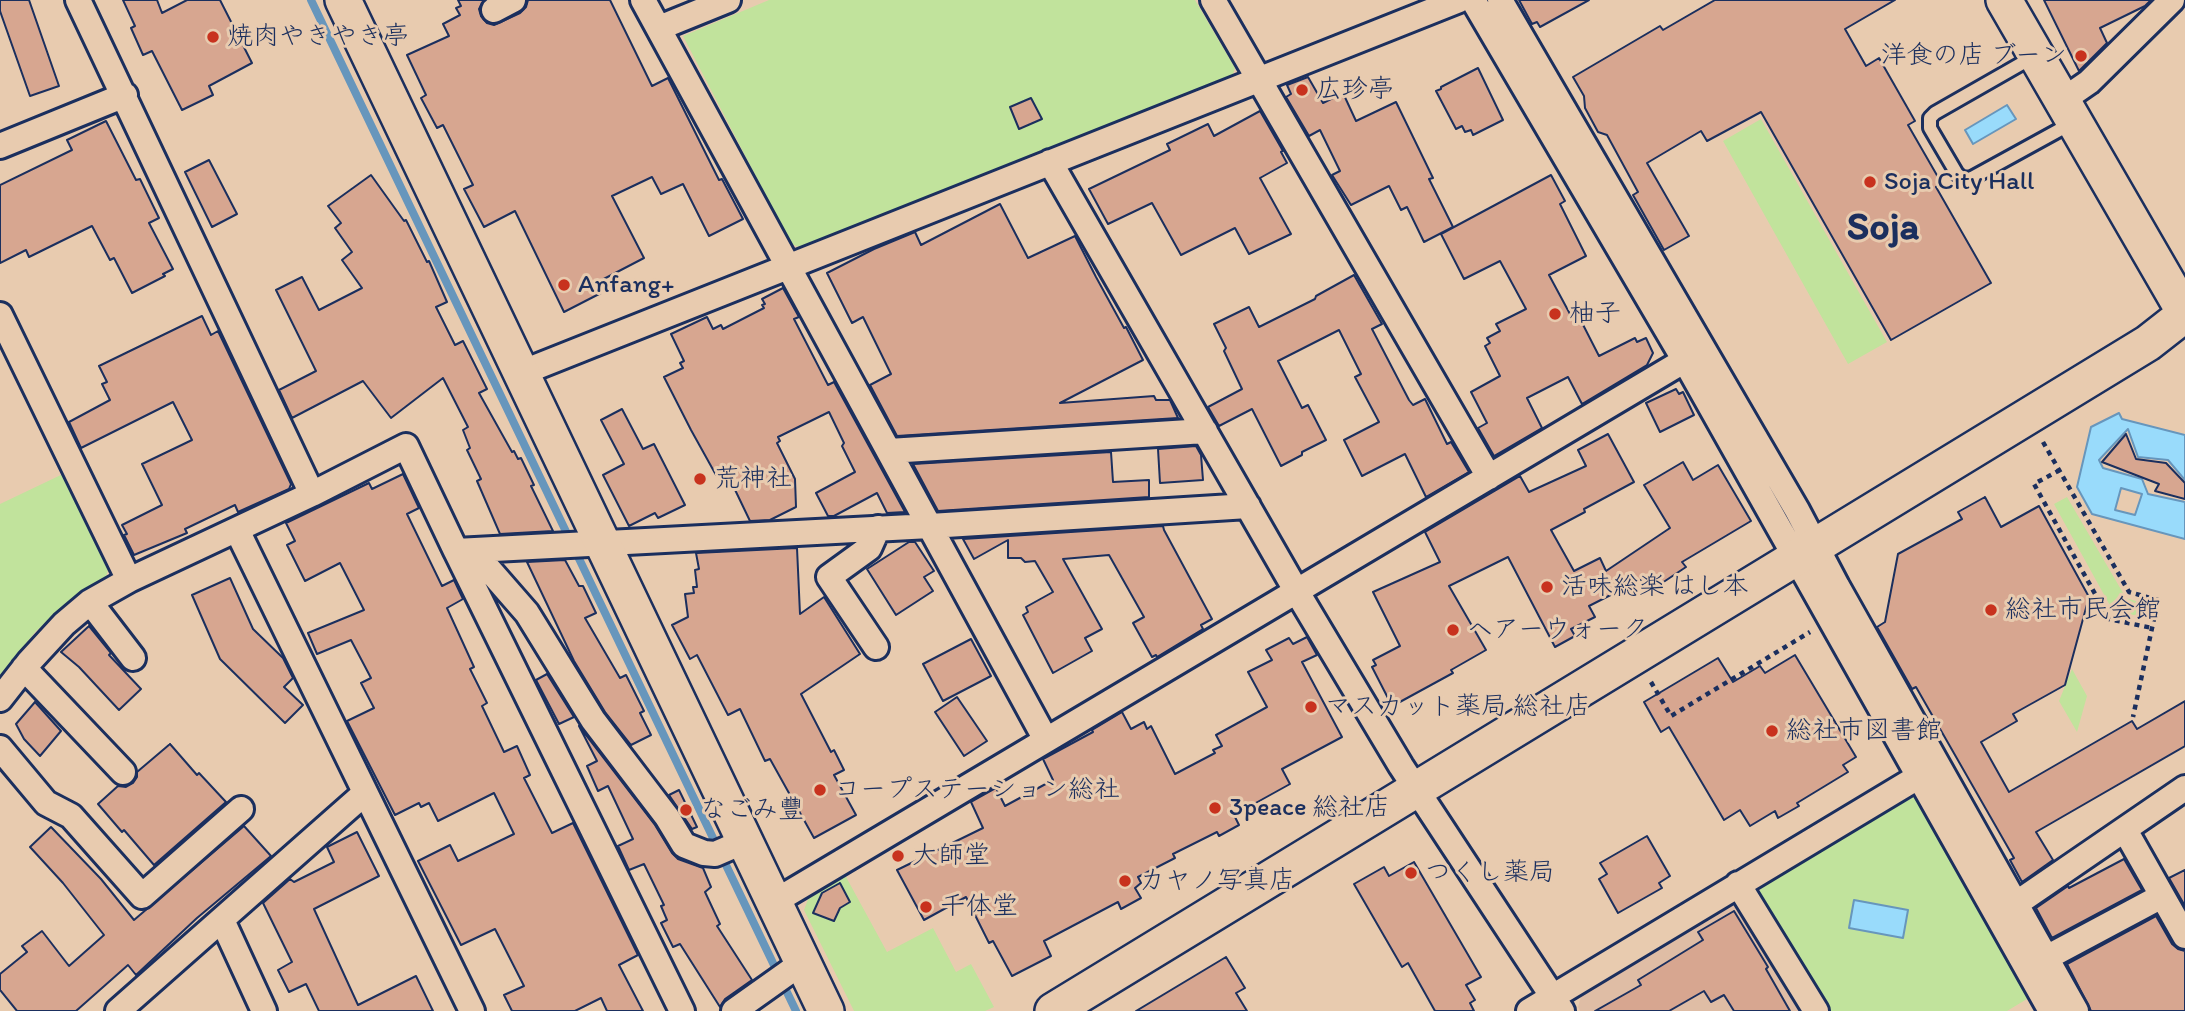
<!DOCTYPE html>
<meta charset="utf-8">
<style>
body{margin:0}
canvas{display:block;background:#e8cbaf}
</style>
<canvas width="2185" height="1011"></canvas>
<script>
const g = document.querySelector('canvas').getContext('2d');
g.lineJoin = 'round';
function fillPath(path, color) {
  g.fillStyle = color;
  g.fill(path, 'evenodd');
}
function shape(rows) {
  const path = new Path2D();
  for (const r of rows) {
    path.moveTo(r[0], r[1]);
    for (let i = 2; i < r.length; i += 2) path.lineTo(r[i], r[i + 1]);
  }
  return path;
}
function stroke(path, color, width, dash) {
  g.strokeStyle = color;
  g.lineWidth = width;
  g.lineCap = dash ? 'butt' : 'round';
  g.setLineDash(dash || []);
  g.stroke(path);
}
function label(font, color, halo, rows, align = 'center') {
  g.font = font + ' Itim,"Klee One",sans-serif';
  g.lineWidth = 6;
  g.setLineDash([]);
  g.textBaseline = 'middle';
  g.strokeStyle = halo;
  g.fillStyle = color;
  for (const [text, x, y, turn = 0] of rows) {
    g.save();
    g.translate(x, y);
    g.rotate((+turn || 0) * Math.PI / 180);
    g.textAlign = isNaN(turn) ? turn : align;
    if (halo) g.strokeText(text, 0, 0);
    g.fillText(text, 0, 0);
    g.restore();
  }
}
const built = shape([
 [1723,905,1742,907,1803,1011,1580,1011,1578,1007,1582,993]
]);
const green = shape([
 [769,0,1195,0,1235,68,1232,77,807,250,791,244,683,36],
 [1761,119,1887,342,1848,364,1723,141],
 [65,473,110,564,105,580,69,604,36,631,0,676,0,504],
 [2067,497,2126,598,2142,603,2139,616,2113,611,2054,504],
 [2072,669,2087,696,2077,732,2059,701],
 [1908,792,1925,798,2032,996,2007,1011,1831,1011,1759,894,1763,881],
 [845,875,887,952,933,928,956,972,971,964,994,1007,985,1011,854,1011,804,910,810,894]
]);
const water = shape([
 [2007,105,2016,119,1973,144,1965,130,2007,105],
 [2119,413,2122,419,2185,435,2185,480,2168,460,2138,457,2128,429,2099,460,2103,468,2142,479,2148,494,2185,502,2185,539,2092,514,2077,487,2091,427,2119,413],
 [2121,488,2142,494,2135,515,2115,510,2121,488],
 [1854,900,1908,910,1903,938,1849,928,1854,900]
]);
const stream = shape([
 [311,0,796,1011]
]);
const building = shape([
 [0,0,29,0,59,86,30,96,0,11,0,0],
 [123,0,157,0,162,13,187,0,220,0,252,63,209,86,213,95,182,110,152,51,143,55,131,28,135,26,123,0],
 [458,0,484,0,479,9,481,16,487,23,494,25,520,13,526,7,528,0,610,0,652,86,668,78,719,180,722,179,743,219,709,236,683,184,661,194,652,177,612,196,644,258,596,283,601,293,564,312,515,211,484,227,464,189,473,185,443,125,437,128,421,98,426,95,407,55,449,36,443,24,460,15,456,8,461,6,458,0],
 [1519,0,1589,0,1540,27,1537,22,1532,24,1519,0],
 [1715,0,1895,0,1845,29,1866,66,1879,58,1915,121,1908,125,1942,184,1936,187,1991,283,1891,340,1761,112,1707,141,1701,131,1647,163,1689,236,1664,250,1633,195,1638,192,1607,135,1598,132,1585,108,1584,96,1573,77,1660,26,1663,30,1715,0],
 [2044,0,2151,0,2145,6,2100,28,2107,43,2079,71,2044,0],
 [1478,68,1503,120,1473,135,1471,130,1465,132,1462,126,1456,129,1436,91,1441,89,1441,87,1478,68],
 [1308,77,1323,103,1343,93,1356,121,1396,102,1433,178,1429,179,1453,227,1424,242,1407,207,1401,210,1389,186,1351,205,1332,175,1340,171,1320,130,1309,136,1286,97,1291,94,1287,85,1308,77],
 [1031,98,1042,119,1019,129,1010,107,1031,98],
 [1260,111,1283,151,1281,152,1287,163,1260,178,1291,234,1249,254,1235,228,1181,255,1152,203,1108,224,1089,189,1170,150,1167,144,1208,124,1214,136,1260,111],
 [106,121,136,180,140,179,159,218,149,223,173,269,163,274,165,276,132,293,114,258,110,260,92,226,29,257,26,250,0,263,0,185,72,150,67,140,106,121],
 [209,160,237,214,212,227,185,172,209,160],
 [371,175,404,221,406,220,427,262,429,261,447,302,436,307,455,345,463,341,487,389,479,393,512,452,514,451,518,459,521,458,534,485,531,486,553,531,500,534,477,481,481,479,467,450,470,448,463,430,468,427,443,378,391,418,363,381,292,418,279,390,316,371,276,290,302,277,319,310,362,288,342,260,352,252,335,228,341,223,328,206,371,175],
 [1551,175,1565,201,1560,204,1586,256,1549,275,1570,314,1576,311,1599,356,1635,338,1637,342,1646,338,1653,353,1647,365,1582,404,1568,377,1527,398,1542,428,1494,456,1478,428,1487,423,1471,392,1500,376,1485,346,1490,343,1487,338,1500,331,1496,324,1526,309,1500,261,1464,279,1441,234,1551,175],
 [1000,204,1028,258,1075,236,1096,277,1124,328,1126,327,1143,360,1060,403,1154,396,1156,400,1170,400,1178,418,897,436,870,385,891,374,863,317,852,323,827,273,874,249,915,232,921,245,1000,204],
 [1354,275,1382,324,1372,329,1409,400,1413,405,1425,399,1447,444,1451,442,1469,472,1426,497,1405,454,1362,476,1344,440,1379,422,1355,377,1361,374,1339,330,1278,361,1302,408,1308,405,1326,440,1302,452,1302,455,1281,466,1252,409,1219,426,1208,407,1242,389,1224,351,1226,348,1214,324,1249,307,1259,327,1315,299,1316,296,1354,275],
 [783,288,799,317,794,319,828,385,834,382,905,512,887,513,877,493,834,516,828,516,816,493,855,472,842,446,844,443,829,412,778,437,780,441,777,443,795,479,796,507,770,520,750,521,726,471,716,475,691,430,664,377,683,368,680,363,684,361,671,334,707,317,713,329,721,325,723,329,764,308,762,305,765,304,762,299,783,288],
 [202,316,211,335,218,331,291,484,289,489,238,512,235,505,185,529,187,533,134,555,124,535,127,534,122,525,162,505,142,464,192,440,173,402,81,448,69,422,110,400,102,384,107,382,99,366,202,316],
 [1676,389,1679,394,1683,392,1694,415,1660,432,1646,403,1676,389],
 [622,409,643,449,654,444,685,505,658,518,655,513,629,526,603,475,624,464,601,420,622,409],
 [1608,434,1634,482,1584,509,1585,512,1551,530,1574,571,1600,558,1606,571,1670,528,1644,485,1683,462,1693,480,1718,465,1751,521,1682,562,1686,567,1653,589,1646,577,1589,606,1595,617,1571,629,1575,636,1555,647,1508,557,1449,586,1486,650,1451,670,1453,673,1398,703,1396,699,1390,702,1372,667,1376,665,1373,660,1400,646,1373,592,1440,562,1425,532,1520,476,1529,492,1586,466,1578,450,1608,434],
 [2126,434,2136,459,2166,463,2185,483,2185,499,2155,491,2159,484,2102,462,2126,434],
 [1196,446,1201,455,1203,480,1160,483,1158,449,1196,446],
 [1111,452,1113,482,1149,480,1149,497,938,511,913,464,1111,452],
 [403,474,419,508,407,514,442,586,454,580,463,599,447,608,474,667,470,669,487,703,482,706,504,752,517,746,530,775,524,778,552,833,573,823,638,955,619,965,643,1011,607,1011,601,998,575,1011,512,1011,504,995,524,986,495,929,461,945,418,861,450,845,458,861,514,834,494,793,438,821,429,803,421,807,419,803,395,815,347,721,374,708,361,683,371,678,351,640,317,654,308,633,364,610,340,563,305,581,287,545,295,541,286,523,369,483,372,489,403,474],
 [1985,497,2001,527,2039,506,2089,597,2065,685,2013,714,2017,721,1981,742,2009,792,2132,721,2137,729,2185,701,2185,746,2036,832,2053,860,2022,882,2010,860,2014,858,1916,687,1912,689,1877,627,1885,622,1898,554,1962,519,1958,512,1985,497],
 [1163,526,1164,530,1212,619,1201,625,1203,629,1157,657,1156,655,1152,657,1133,623,1144,617,1109,555,1063,559,1102,629,1085,638,1092,651,1053,673,1023,615,1028,612,1026,607,1053,592,1035,561,1025,562,1021,558,1008,558,1008,540,974,559,963,539,1163,526],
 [909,542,915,542,934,571,924,577,933,591,896,615,867,569,909,542],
 [797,548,800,614,824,597,860,654,801,694,831,752,834,750,844,770,834,775,856,815,814,838,770,759,765,761,740,709,728,715,697,655,690,659,672,625,688,617,685,594,694,593,693,587,697,587,695,570,699,569,696,553,797,548],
 [565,560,579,586,583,586,596,613,585,618,620,678,626,675,644,711,640,713,651,735,631,745,605,712,574,661,527,562,565,560],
 [230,578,253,629,283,658,293,678,284,687,303,705,285,723,220,659,192,595,230,578],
 [89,626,111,653,109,655,141,689,119,710,79,667,61,652,89,626],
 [1307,637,1317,655,1302,662,1342,737,1282,769,1290,784,1234,815,1239,825,1219,836,1217,832,1173,854,1175,858,1138,877,1141,883,1135,888,1141,898,1121,909,1118,902,1044,941,1051,956,1012,976,993,941,989,943,966,897,924,920,897,870,983,828,971,802,996,788,1005,806,1053,780,1043,759,1093,732,1092,730,1122,712,1131,729,1144,722,1147,729,1151,726,1175,774,1215,753,1213,750,1222,746,1216,735,1267,707,1248,672,1272,660,1266,650,1289,638,1293,644,1307,637],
 [971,639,991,676,943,701,923,664,971,639],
 [1795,655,1856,757,1843,765,1848,772,1797,803,1799,806,1778,818,1775,811,1750,826,1740,810,1724,820,1669,727,1661,732,1644,702,1718,658,1733,682,1760,666,1765,673,1795,655],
 [547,674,574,717,559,724,536,680,547,674],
 [957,697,987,741,964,756,935,712,957,697],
 [35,702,61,731,40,756,24,739,16,724,35,702],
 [579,726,655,825,672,853,678,859,703,868,711,887,705,892,720,924,717,926,752,980,725,999,720,1007,680,944,673,947,661,923,667,920,661,906,664,905,644,864,629,870,618,846,633,839,608,786,598,791,587,766,597,761,579,726],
 [170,744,197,775,199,773,226,802,154,865,124,830,122,832,98,804,118,786,126,787,133,783,137,777,137,772,170,744],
 [679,790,697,827,692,829,669,795,679,790],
 [244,826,271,856,197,918,136,975,128,965,76,1011,17,1011,0,990,0,974,27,952,22,946,42,931,69,966,104,935,63,883,30,847,51,827,101,879,134,920,244,826],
 [357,832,379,876,314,909,358,1005,416,976,433,1011,319,1011,306,984,289,992,278,970,292,962,263,903,290,879,294,882,334,862,327,847,357,832],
 [1647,836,1670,876,1659,883,1662,888,1618,913,1599,879,1607,874,1600,863,1647,836],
 [2124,859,2142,890,2052,938,2036,908,2068,886,2069,888,2124,859],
 [1414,862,1481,977,1466,985,1475,1000,1470,1003,1474,1011,1435,1011,1408,963,1402,967,1354,884,1384,867,1389,876,1414,862],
 [2185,870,2185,906,2169,878,2185,870],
 [840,883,850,902,840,908,834,921,813,913,822,893,840,883],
 [1734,911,1768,967,1766,969,1790,1011,1734,1011,1724,995,1711,1002,1704,991,1669,1011,1595,1011,1641,985,1638,980,1703,940,1698,932,1734,911],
 [2156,916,2172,944,2178,949,2185,951,2185,1011,2091,1011,2067,964,2156,916],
 [1226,957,1245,988,1236,993,1247,1011,1136,1011,1226,957]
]);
const path = shape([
 [2043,442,2129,592,2158,600,2133,717],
 [2060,470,2034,484,2109,619,2152,628],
 [1651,682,1671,716,1810,632]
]);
const lane = shape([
 [2033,57,1935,113,1930,118,1930,128,1957,174,1962,178,1970,179,2072,123]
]);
const street = shape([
 [78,0,312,494],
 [643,0,1046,740],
 [1213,0,1489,477],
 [1473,0,1685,361,2051,1011],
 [1500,0,1797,510,1837,586,2076,1011],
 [494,10,513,0],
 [659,28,728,0],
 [2063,100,2089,82,2172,0],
 [0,146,125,95],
 [1050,162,1297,592,1401,766,1562,1011],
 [0,315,129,580],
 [521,373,1459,0],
 [889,451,1205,431],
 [237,530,472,1011],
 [456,551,682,1011],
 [456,551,486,566,527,613,593,720,667,817,684,845,704,853,715,854,745,841],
 [90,602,133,658],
 [876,647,829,577,869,548,878,528],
 [24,668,123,772],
 [0,699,29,662,64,624,90,602,129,580,312,494,406,446,456,551,930,526,1248,506],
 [0,748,46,803,71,816,142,896,241,809],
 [2125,830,2185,936],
 [1738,884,1816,1011],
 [774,902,1697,353],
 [2004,912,2185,788],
 [222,920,264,1011],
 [2046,958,2162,896],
 [118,1011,365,793],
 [734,1011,803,962],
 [1529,1011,1933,768]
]);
const secondary = shape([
 [343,0,826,1011],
 [2004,0,2185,313],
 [1053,1011,2148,343,2185,314]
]);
const markers = [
 [213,37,7,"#c8321e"],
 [2081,56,7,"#c8321e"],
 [1302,90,7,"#c8321e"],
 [1870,182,7,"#c8321e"],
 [564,285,7,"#c8321e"],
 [1555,314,7,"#c8321e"],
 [700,479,7,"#c8321e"],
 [1547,587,7,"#c8321e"],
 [1991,610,7,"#c8321e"],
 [1453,630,7,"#c8321e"],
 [1311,707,7,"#c8321e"],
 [1772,731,7,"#c8321e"],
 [820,790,7,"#c8321e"],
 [1215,808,7,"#c8321e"],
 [686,810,7,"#c8321e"],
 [898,856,7,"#c8321e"],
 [1411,873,7,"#c8321e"],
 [1125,881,7,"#c8321e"],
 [926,907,7,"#c8321e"]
];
const poiNames = [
 ["焼肉やきやき亭",227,37],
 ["洋食の店 ブーン",2067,56,"right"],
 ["広珍亭",1316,90],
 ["Soja City Hall",1884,182],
 ["Anfang+",578,285],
 ["柚子",1569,314],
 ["荒神社",714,479],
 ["活味総楽 はし本",1561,587],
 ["総社市民会館",2005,610],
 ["ヘアーウォーク",1467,630],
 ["マスカット薬局 総社店",1325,707],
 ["総社市図書館",1786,731],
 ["コープステーション総社",834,790],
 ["3peace 総社店",1229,808],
 ["なごみ豐",700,810],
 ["大師堂",912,856],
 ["つくし薬局",1425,873],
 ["カヤノ写真店",1139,881],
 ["千体堂",940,907]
];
const townNames = [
 ["Soja",1883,229]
];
fillPath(built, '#dfbda5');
fillPath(green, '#c1e39c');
fillPath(water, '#99dbfb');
stroke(water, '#6796bc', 2);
stroke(stream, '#6796bc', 8);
fillPath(building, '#d7a690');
stroke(building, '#1b2f5e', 2);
stroke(lane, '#1b2f5e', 18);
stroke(street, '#1b2f5e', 30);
stroke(secondary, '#1b2f5e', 40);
stroke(path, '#1b2f5e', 4.5, [5, 5]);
stroke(lane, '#e8cbaf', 12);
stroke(street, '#e8cbaf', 24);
stroke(secondary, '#e8cbaf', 35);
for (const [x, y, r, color] of markers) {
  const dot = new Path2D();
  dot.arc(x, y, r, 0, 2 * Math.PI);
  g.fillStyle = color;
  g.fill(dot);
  stroke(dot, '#e8cbaf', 2.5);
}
label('26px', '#1b2f5e', '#e8cbaf', poiNames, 'left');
label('bold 40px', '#1b2f5e', '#e8cbaf', townNames);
</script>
